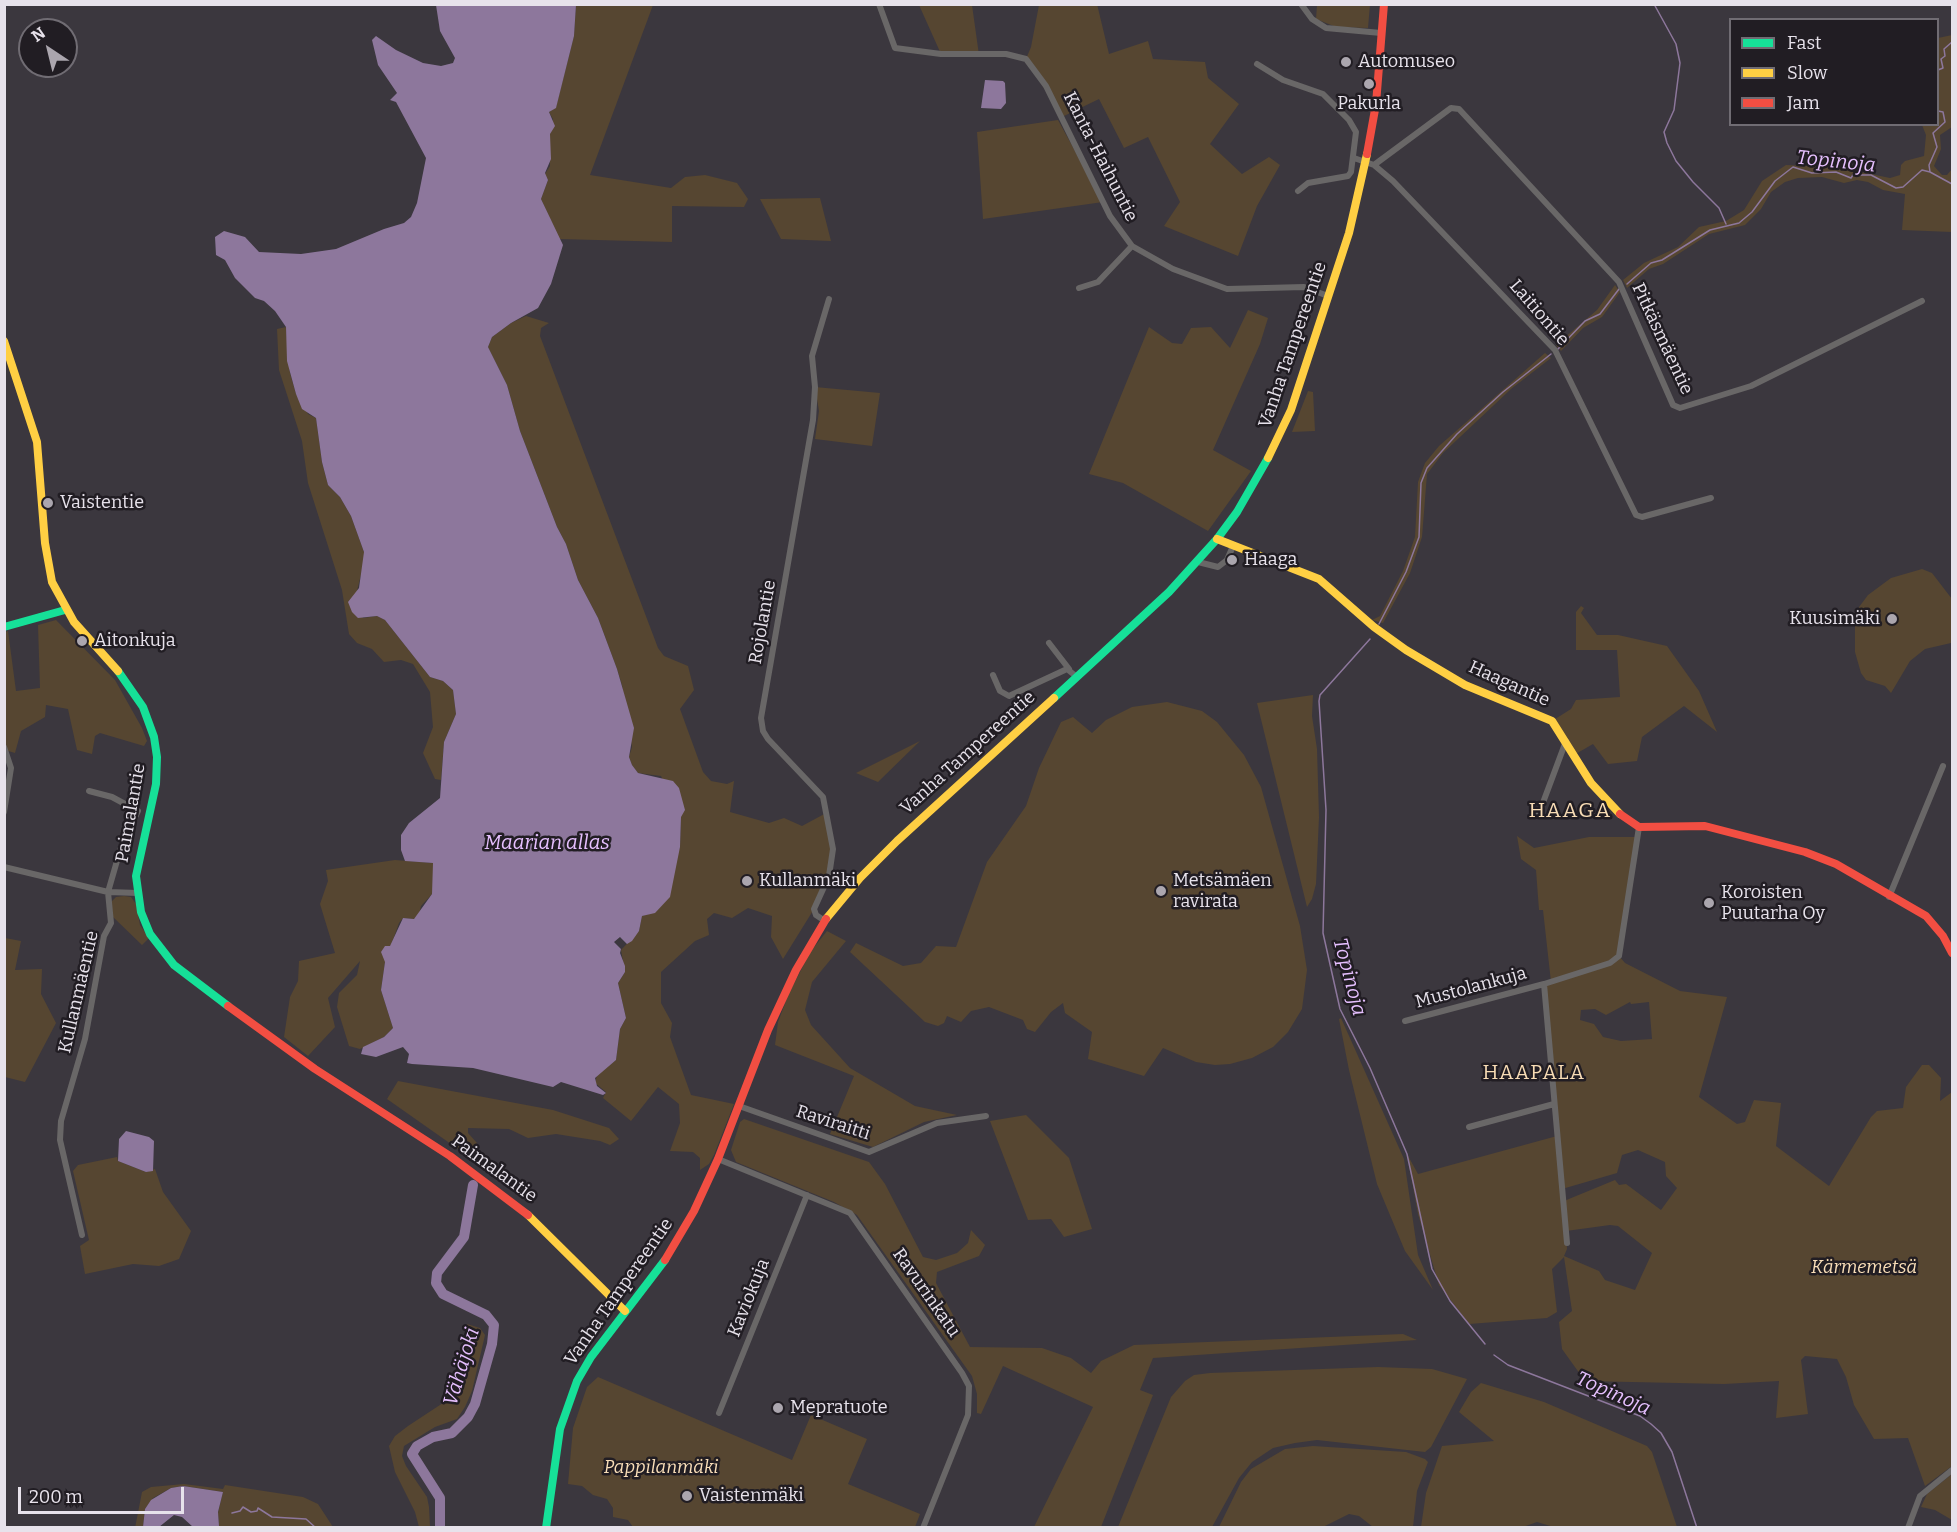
<!DOCTYPE html>
<meta charset="utf-8">
<style>
body{margin:0}
#map{position:relative;width:1957px;height:1532px;overflow:hidden;background:#3b373e;font-family:Bitter,serif}
canvas{display:block}
.frame{position:absolute;inset:0;border:6px solid #e7e2eb;pointer-events:none}
.legend{position:absolute;left:1729px;top:18px;width:210px;height:108px;box-sizing:border-box;background:#211d23;border:2px solid #706c73;margin:0;padding:8px 10px;list-style:none;font-size:18px;color:#e7e2eb}
.legend li{display:flex;align-items:center;gap:12px;height:30px}
.legend b{width:30px;border:2px solid #706c73}
.north{position:absolute;left:18px;top:18px;width:60px;height:60px;box-sizing:border-box;background:#211d23;border:2px solid #706c73;border-radius:50%;rotate:325deg;font-size:16px;font-weight:700;line-height:24px;text-align:center;color:#e7e2eb}
.north::after{content:'';display:block;margin:auto;width:21px;height:27px;background:#aba6ae;clip-path:polygon(50% 0,100% 100%,50% 72%,0 100%)}
.scale{position:absolute;left:18px;top:1487px;width:166px;height:27px;box-sizing:border-box;border:3px solid #e7e2eb;border-top:0;padding-left:8px;font-size:18px;line-height:21px;white-space:nowrap;color:#e7e2eb;-webkit-text-stroke:4px #211d23;paint-order:stroke}
</style>
<div id="map">
<canvas width="1957" height="1532"></canvas>
<div class="frame"></div>
<ul class="legend">
<li><b style="height:8px;background:#16e098"></b>Fast</li>
<li><b style="height:8px;background:#ffcf43"></b>Slow</li>
<li><b style="height:8px;background:#f24e42"></b>Jam</li>
</ul>
<div class="north">N</div>
<div class="scale">200 m</div>
</div>
<script>
const g = document.querySelector('canvas').getContext('2d');
g.lineJoin = 'round';
function fillPath(path, color) {
  g.fillStyle = color;
  g.fill(path, 'evenodd');
}
function shape(rows) {
  const path = new Path2D();
  for (const r of rows) {
    path.moveTo(r[0], r[1]);
    for (let i = 2; i < r.length; i += 2) path.lineTo(r[i], r[i + 1]);
  }
  return path;
}
function stroke(path, color, width, dash) {
  g.strokeStyle = color;
  g.lineWidth = width;
  g.lineCap = dash ? 'butt' : 'round';
  g.setLineDash(dash || []);
  g.stroke(path);
}
function label(font, color, halo, rows, align = 'center') {
  g.font = font + ' Bitter,serif';
  g.lineWidth = 5;
  g.setLineDash([]);
  g.textBaseline = 'middle';
  g.strokeStyle = halo;
  g.fillStyle = color;
  for (const [text, x, y, turn = 0] of rows) {
    g.save();
    g.translate(x, y);
    g.rotate((+turn || 0) * Math.PI / 180);
    g.textAlign = isNaN(turn) ? turn : align;
    if (halo) g.strokeText(text, 0, 0);
    g.fillText(text, 0, 0);
    g.restore();
  }
}
const green = shape([
 [1097,4,1109,54,1148,41,1153,59,1205,62,1208,78,1239,104,1210,144,1242,174,1269,157,1280,165,1257,206,1238,256,1164,226,1180,202,1148,137,1124,148,1099,99,1062,117,1026,59,1031,47,1039,5],
 [576,5,653,5,590,175,671,188,685,177,705,175,737,183,748,199,744,207,672,206,672,242,559,239,541,199,548,180,545,174,550,166,550,134,553,119,549,112,556,107,574,36],
 [919,5,972,5,979,55,941,54],
 [1317,5,1370,5,1368,28,1336,27,1316,19],
 [1952,35,1952,127,1940,135,1941,149,1934,166,1942,175,1947,175,1952,169,1952,232,1902,230,1905,194,1883,190,1868,182,1857,180,1844,183,1822,177,1798,178,1785,182,1771,192,1761,209,1745,225,1709,234,1663,264,1649,269,1627,288,1623,280,1644,263,1678,247,1699,227,1726,221,1744,210,1762,181,1786,165,1837,167,1890,178,1900,175,1901,165,1905,161,1924,156,1926,135,1922,125,1938,124,1938,38],
 [1058,120,1103,202,983,219,977,132],
 [820,198,831,241,781,239,760,199],
 [1615,285,1620,292,1602,317,1583,328,1561,351,1556,345,1597,310],
 [1248,310,1268,318,1260,344,1213,450,1251,471,1208,531,1123,483,1089,474,1149,327,1172,343,1182,344,1191,328,1211,327,1230,348],
 [526,316,549,323,541,328,540,336,658,648,664,656,688,666,694,690,680,709,703,772,711,781,727,784,734,781,730,812,769,823,784,818,802,826,828,812,833,849,829,876,814,909,783,959,771,937,772,916,748,908,732,918,714,913,707,919,709,935,695,941,661,972,661,1003,672,1023,670,1037,691,1095,734,1104,714,1155,709,1164,700,1170,700,1158,693,1152,670,1151,680,1123,679,1104,658,1087,631,1121,603,1098,606,1092,595,1083,597,1075,616,1060,620,1029,626,1018,618,983,625,972,621,950,639,931,642,916,655,912,680,847,681,817,661,776,638,773,632,765,629,757,632,747,622,685,617,669,598,618,578,580,566,544,557,527,520,431,507,385,488,347,492,337,511,323],
 [286,327,290,373,296,394,308,414,316,418,322,462,328,485,340,497,351,516,364,552,365,558,356,595,363,618,377,616,385,620,430,677,443,681,453,690,456,714,444,742,441,780,435,779,423,753,433,727,430,692,413,664,401,660,384,662,372,649,357,643,349,634,342,590,308,483,302,441,279,370,277,329],
 [1545,353,1551,358,1511,389,1443,453,1427,474,1422,537,1410,573,1383,623,1372,620,1380,616,1403,571,1415,537,1418,482,1425,463,1439,446],
 [815,387,880,393,872,446,815,439,819,411],
 [1308,391,1313,392,1315,431,1292,432],
 [1922,569,1932,573,1952,599,1951,643,1925,649,1910,661,1891,693,1885,686,1866,680,1861,673,1855,652,1855,619,1859,607,1868,595,1891,578],
 [1581,606,1584,608,1581,613,1597,635,1618,635,1667,646,1699,691,1717,732,1684,706,1642,737,1637,761,1608,764,1593,744,1574,755,1552,721,1571,709,1576,700,1620,697,1617,650,1576,650,1576,612],
 [56,620,115,680,142,728,147,741,144,746,100,733,95,736,92,754,77,750,68,709,46,705,45,717,21,731,15,753,5,750,5,632,8,631,16,691,40,688,38,625],
 [1313,695,1312,716,1317,749,1319,817,1316,884,1312,899,1307,907,1257,703],
 [1167,702,1202,711,1217,722,1244,755,1261,787,1300,926,1307,970,1302,1009,1288,1032,1273,1047,1252,1058,1230,1064,1215,1065,1196,1062,1163,1048,1144,1076,1088,1059,1092,1032,1065,1013,1063,1003,1051,1012,1035,1032,1027,1029,1023,1020,989,1007,971,1011,961,1022,947,1016,944,1023,938,1026,925,1022,850,952,856,943,903,966,921,963,936,946,956,947,987,862,1026,806,1039,768,1061,722,1073,717,1092,733,1106,720,1132,707],
 [920,741,878,782,856,773],
 [1517,836,1534,848,1589,837,1637,837,1619,956,1625,963,1680,991,1727,997,1699,1097,1737,1124,1745,1122,1754,1100,1781,1103,1776,1146,1829,1186,1871,1117,1877,1111,1903,1108,1906,1087,1922,1065,1929,1065,1941,1078,1940,1101,1952,1092,1952,1466,1925,1486,1908,1438,1874,1439,1854,1405,1846,1377,1837,1359,1805,1356,1801,1360,1808,1414,1776,1418,1779,1381,1724,1384,1585,1381,1562,1349,1559,1322,1572,1311,1564,1257,1552,1269,1557,1312,1547,1318,1469,1324,1439,1285,1418,1214,1407,1154,1418,1174,1557,1136,1544,984,1551,982,1543,910,1539,910,1536,870,1521,859],
 [1630,1002,1631,1004,1649,1002,1652,1039,1621,1041,1603,1037,1594,1024,1580,1020,1581,1010,1595,1009,1606,1015],
 [1638,1150,1665,1162,1666,1176,1677,1188,1661,1210,1626,1184,1619,1185,1615,1180,1564,1201,1562,1189,1617,1173,1622,1155],
 [1610,1225,1618,1226,1652,1253,1635,1290,1605,1280,1599,1271,1564,1256,1567,1249,1566,1231],
 [395,860,433,863,435,882,432,894,421,906,419,915,414,919,403,918,399,923,385,962,381,990,393,1028,384,1037,360,1049,349,1046,337,1007,339,993,357,975,360,961,328,998,335,1027,308,1056,284,1037,290,997,298,981,299,961,335,953,320,904,328,881,326,870],
 [124,896,131,897,136,904,140,925,149,938,142,945,113,917,111,902,116,897],
 [827,931,846,941,812,982,805,1010,811,1025,850,1068,915,1106,957,1115,924,1122,873,1147,830,1134,854,1076,775,1045,778,1022,789,993,811,951],
 [5,938,21,941,15,970,42,969,41,994,56,1023,25,1082,5,1077],
 [1341,1018,1404,1159,1418,1255,1433,1290,1405,1251,1377,1184,1349,1070,1339,1019],
 [398,1081,553,1110,609,1128,619,1139,610,1145,600,1141,556,1134,528,1138,509,1129,468,1128,468,1133,477,1143,468,1156,387,1099],
 [1026,1115,1069,1158,1092,1229,1064,1237,1051,1219,1028,1220,990,1121],
 [744,1119,869,1162,885,1184,923,1257,936,1260,957,1253,968,1243,971,1230,985,1245,979,1256,937,1272,936,1283,970,1347,1042,1348,1071,1358,1091,1373,1101,1361,1134,1345,1403,1334,1417,1340,1153,1358,1140,1390,1153,1395,1101,1527,1034,1527,1093,1407,1003,1366,981,1414,977,1413,977,1394,972,1376,857,1215,834,1202,736,1162,731,1150,740,1122],
 [117,1157,118,1161,146,1172,155,1169,163,1192,191,1231,179,1259,159,1266,133,1264,85,1274,80,1246,89,1240,73,1171,78,1165],
 [467,1324,480,1328,485,1335,472,1391,465,1407,457,1419,435,1427,404,1446,402,1456,406,1466,427,1497,429,1507,430,1527,419,1527,415,1512,395,1472,389,1446,395,1436,408,1426,446,1401,468,1352,472,1336],
 [1378,1367,1432,1369,1467,1379,1431,1447,1425,1452,1317,1440,1295,1443,1273,1448,1252,1462,1239,1478,1212,1527,1118,1527,1171,1397,1185,1381,1194,1375,1210,1373],
 [598,1377,792,1460,811,1415,867,1439,848,1484,920,1514,915,1527,633,1527,628,1520,613,1517,613,1508,607,1499,593,1495,582,1486,568,1484,573,1428,587,1387],
 [1481,1383,1544,1402,1647,1446,1652,1452,1677,1527,1557,1528,1537,1522,1520,1528,1421,1527,1426,1493,1442,1446,1494,1441,1459,1412,1471,1392],
 [1313,1446,1406,1452,1425,1459,1428,1462,1417,1491,1413,1527,1373,1527,1359,1516,1349,1514,1323,1527,1219,1527,1241,1482,1251,1469,1285,1449],
 [1952,1474,1952,1520,1935,1510,1921,1507,1927,1494],
 [184,1484,223,1489,225,1485,303,1497,318,1504,333,1527,212,1527,219,1525,218,1513,223,1492,183,1486,171,1488,153,1498,145,1509,143,1527,135,1528,142,1492,151,1487]
]);
const water = shape([
 [436,5,576,5,574,36,556,108,549,112,555,126,550,134,551,159,545,173,548,180,541,199,563,245,551,284,538,308,511,323,492,337,488,347,507,385,520,431,557,527,566,544,578,580,598,618,617,669,634,728,629,757,632,765,638,773,673,781,679,788,685,810,681,817,680,847,670,897,655,913,642,916,639,931,632,941,627,944,620,937,614,942,621,949,620,953,625,966,625,972,618,983,626,1018,620,1029,616,1060,595,1078,597,1086,606,1093,603,1095,561,1082,553,1087,473,1068,412,1064,407,1063,409,1054,403,1047,376,1057,361,1054,363,1047,384,1037,393,1028,381,990,385,962,381,952,385,946,390,946,403,918,414,919,432,894,433,863,405,861,401,850,401,835,409,823,440,798,444,742,456,714,453,690,443,681,430,677,385,620,377,616,358,618,352,612,348,602,359,588,364,552,351,516,340,497,328,485,322,462,316,418,302,409,296,394,287,361,286,327,275,311,264,301,255,298,235,278,225,260,216,255,215,237,224,231,245,237,259,252,301,254,336,249,384,229,404,223,411,217,417,203,426,158,396,102,390,100,397,93,378,65,372,40,376,36,396,50,423,63,441,66,453,63,455,58,440,31],
 [985,80,1003,81,1005,83,1006,103,1001,109,981,108],
 [126,1131,149,1137,154,1141,153,1171,146,1172,118,1161,119,1139],
 [183,1486,223,1492,218,1512,219,1526,193,1527,182,1517,174,1515,159,1527,143,1527,145,1509,151,1500,171,1488]
]);
const stream = shape([
 [1654,4,1676,44,1680,63,1674,110,1664,132,1667,143,1676,161,1693,182,1719,208,1726,224],
 [1938,70,1943,68,1941,59,1945,56,1944,49,1952,42],
 [1938,111,1943,112,1945,122,1933,133,1937,147,1929,165,1930,172,1952,184],
 [1627,284,1651,263,1662,260,1710,230,1739,223,1752,212,1775,181,1793,167,1812,173,1836,172,1851,178,1853,175,1871,175,1896,188,1903,187,1922,170,1930,172],
 [1558,349,1585,321,1600,314,1619,289],
 [1379,624,1406,572,1419,537,1421,483,1427,468,1457,434,1503,392,1551,354],
 [1370,639,1320,695,1319,701,1326,810,1323,933,1340,1009,1370,1068,1407,1154,1432,1269,1450,1301,1485,1344],
 [1494,1355,1508,1365,1640,1416,1651,1424,1661,1433,1672,1452,1697,1528],
 [232,1513,240,1511,243,1507,251,1512,257,1511,258,1508,272,1517,306,1519,316,1528]
]);
const river = shape([
 [440,1528,440,1498,412,1454,417,1446,433,1437,452,1433,468,1417,475,1404,492,1344,494,1325,486,1315,443,1294,436,1283,437,1273,464,1237,473,1185]
]);
const street = shape([
 [879,4,895,48,941,54,1006,54,1026,59,1046,86,1110,216,1132,246,1173,269,1227,289,1304,287,1328,296],
 [1301,4,1312,19,1326,28,1381,33],
 [1257,64,1283,80,1323,94,1349,120,1356,132,1351,172,1348,176,1308,183,1298,191],
 [1354,158,1374,165,1393,181,1555,350,1636,515,1642,517,1711,498],
 [1374,165,1451,108,1459,109,1619,282,1673,405,1680,408,1751,386,1922,301],
 [1079,288,1098,282,1132,246],
 [1198,562,1218,567,1227,560,1233,546],
 [1049,643,1069,669],
 [993,675,1000,691,1009,696,1067,669,1077,677],
 [4,747,11,768,4,812],
 [1538,816,1566,741],
 [4,867,108,892,138,893],
 [1889,897,1943,766],
 [825,921,816,915,814,909,829,876,833,849,823,797,768,739,763,731,761,718,813,420,815,387,812,356,829,299],
 [1405,1021,1544,984],
 [739,1106,869,1152,937,1123,986,1116],
 [1469,1127,1554,1104],
 [718,1159,850,1213,962,1373,969,1386,968,1415,923,1528],
 [82,1235,60,1140,61,1121,85,1039,104,936,111,923,108,892,121,847,138,811,112,797,89,791],
 [1567,1243,1544,984,1610,963,1619,956,1639,827],
 [719,1413,807,1195],
 [1908,1528,1920,1496,1952,1470]
]);
const fast = shape([
 [4,627,65,610],
 [118,671,143,707,154,737,157,757,156,784,136,876,141,912,150,934,174,965,228,1006],
 [1054,698,1169,592,1217,539,1237,512,1268,458],
 [546,1528,560,1429,577,1381,591,1357,665,1260]
]);
const slow = shape([
 [4,341,37,442,45,543,52,582,74,622,118,671],
 [1268,458,1291,410,1349,233,1367,154],
 [1217,539,1319,579,1374,627,1406,650,1465,685,1552,721,1591,783,1620,814],
 [826,919,860,878,897,841,1054,698],
 [528,1215,625,1311]
]);
const jam = shape([
 [1367,154,1376,104,1384,4],
 [1620,814,1639,827,1705,826,1805,852,1836,864,1926,916,1943,936,1952,953],
 [228,1006,315,1069,450,1156,528,1215],
 [665,1260,694,1211,718,1159,768,1030,796,970,826,919]
]);
const markers = [
 [1346,62,6,"#aba6ae"],
 [1369,84,6,"#aba6ae"],
 [48,503,6,"#aba6ae"],
 [1232,560,6,"#aba6ae"],
 [1892,619,6,"#aba6ae"],
 [82,641,6,"#aba6ae"],
 [747,881,6,"#aba6ae"],
 [1161,891,6,"#aba6ae"],
 [1709,903,6,"#aba6ae"],
 [778,1408,6,"#aba6ae"],
 [687,1496,6,"#aba6ae"]
];
const poiNames = [
 ["Automuseo",1358,62],
 ["Pakurla",1369,104,"center"],
 ["Vaistentie",60,503],
 ["Haaga",1244,560],
 ["Kuusimäki",1880,619,"right"],
 ["Aitonkuja",94,641],
 ["Kullanmäki",759,881],
 ["Metsämäen",1173,881],
 ["ravirata",1173,902],
 ["Koroisten",1721,893],
 ["Puutarha Oy",1721,914],
 ["Mepratuote",790,1408],
 ["Vaistenmäki",699,1496]
];
const streetNames = [
 ["Kanta-Haihuntie",1100,157,63],
 ["Laitiontie",1539,313,49],
 ["Pitkäsmäentie",1662,339,65],
 ["Vanha Tampereentie",1293,345,-71],
 ["Rojolantie",763,622,-80],
 ["Haagantie",1509,684,24],
 ["Vanha Tampereentie",968,753,-42],
 ["Paimalantie",131,813,-80],
 ["Mustolankuja",1471,988,-15],
 ["Kullanmäentie",79,992,-77],
 ["Raviraitti",833,1123,18],
 ["Paimalantie",494,1169,36],
 ["Vanha Tampereentie",619,1292,-55],
 ["Ravurinkatu",926,1293,55],
 ["Kaviokuja",749,1298,-68]
];
const parkNames = [
 ["Kärmemetsä",1864,1268],
 ["Pappilanmäki",661,1468]
];
const waterNames = [
 ["Topinoja",1836,162,6],
 ["Maarian allas",547,843],
 ["Topinoja",1349,977,75],
 ["Vähäjoki",462,1367,-73],
 ["Topinoja",1613,1394,24]
];
const neighbourhoodNames = [
 ["HAAPALA",1534,1073]
];
const quarterNames = [
 ["HAAGA",1570,811]
];
fillPath(green, '#564631');
fillPath(water, '#8d779c');
stroke(stream, '#8d779c', 1.5);
stroke(river, '#8d779c', 10);
stroke(street, '#696767', 6);
stroke(fast, '#16e098', 8);
stroke(slow, '#ffcf43', 8);
stroke(jam, '#f24e42', 8);
for (const [x, y, r, color] of markers) {
  const dot = new Path2D();
  dot.arc(x, y, r, 0, 2 * Math.PI);
  g.fillStyle = color;
  g.fill(dot);
  stroke(dot, '#211d23', 2);
}
label('18px', '#e7e2eb', '#211d23', poiNames, 'left');
label('18px', '#e7e2eb', '#211d23', streetNames);
label('italic 18px', '#fadfb9', '#211d23', parkNames);
label('italic 20px', '#e5bffe', '#211d23', waterNames);
g.letterSpacing = '1.5px';
label('20px', '#f8dcb5', '#211d23', neighbourhoodNames);
g.letterSpacing = '0px';
g.letterSpacing = '1.5px';
label('21px', '#f8dcb5', '#211d23', quarterNames);
g.letterSpacing = '0px';
</script>
